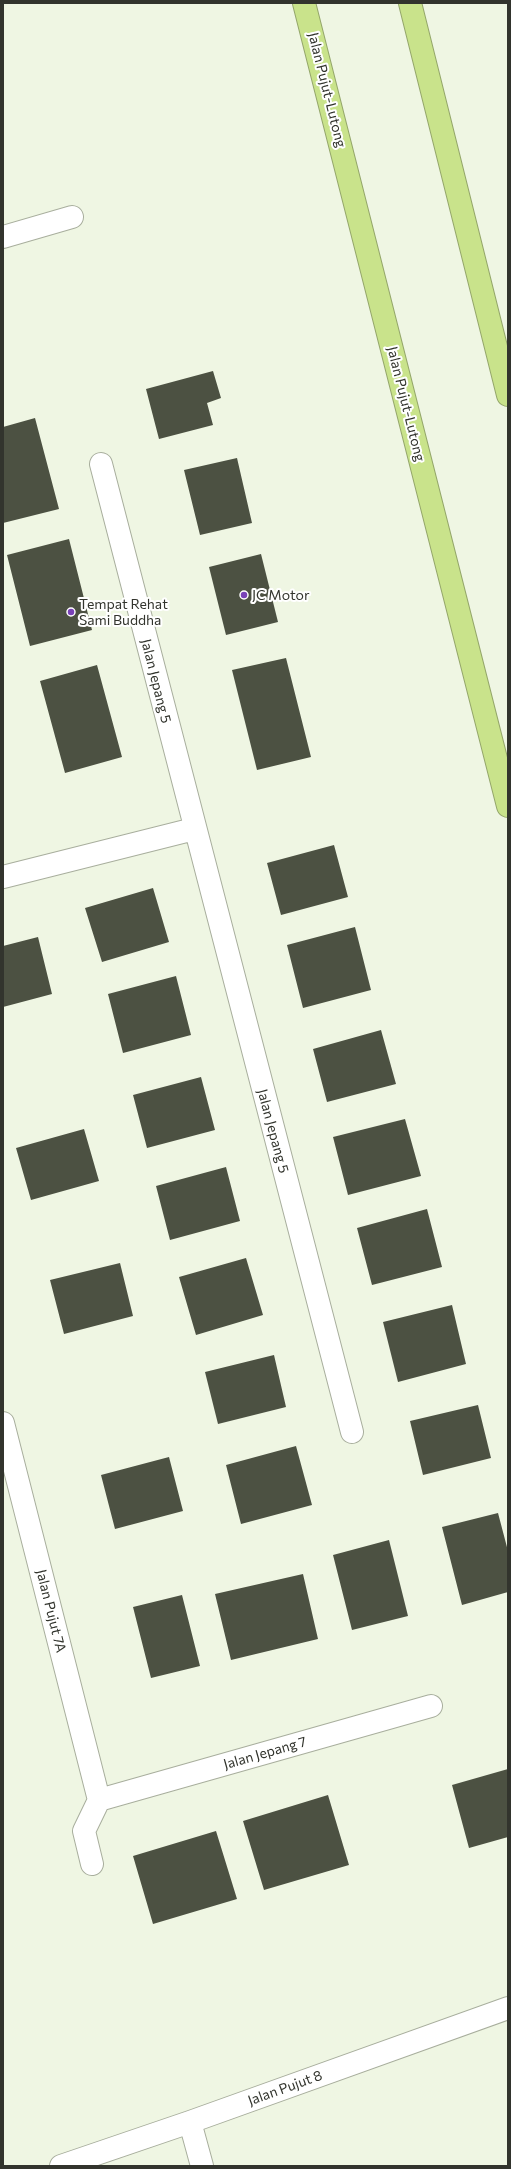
<!DOCTYPE html>
<style>
body{margin:0}
#map{position:relative;width:511px;height:2169px;overflow:hidden;background:#eff6e3;font-family:Commissioner,sans-serif}
canvas{display:block}
.frame{position:absolute;inset:0;border:4px solid #32342d;pointer-events:none}
</style>
<div id="map">
<canvas width="511" height="2169"></canvas>
<div class="frame"></div>
</div>
<script>
const g = document.querySelector('canvas').getContext('2d');
g.lineJoin = 'round';
function fillPath(path, color) {
  g.fillStyle = color;
  g.fill(path, 'evenodd');
}
function shape(rows) {
  const path = new Path2D();
  for (const r of rows) {
    path.moveTo(r[0], r[1]);
    for (let i = 2; i < r.length; i += 2) path.lineTo(r[i], r[i + 1]);
  }
  return path;
}
function stroke(path, color, width, dash) {
  g.strokeStyle = color;
  g.lineWidth = width;
  g.lineCap = dash ? 'butt' : 'round';
  g.setLineDash(dash || []);
  g.stroke(path);
}
function label(font, color, halo, rows, align = 'center') {
  g.font = font + ' Commissioner,sans-serif';
  g.lineWidth = 4;
  g.setLineDash([]);
  g.textBaseline = 'middle';
  g.strokeStyle = halo;
  g.fillStyle = color;
  for (const [text, x, y, turn = 0] of rows) {
    g.save();
    g.translate(x, y);
    g.rotate((+turn || 0) * Math.PI / 180);
    g.textAlign = isNaN(turn) ? turn : align;
    if (halo) g.strokeText(text, 0, 0);
    g.fillText(text, 0, 0);
    g.restore();
  }
}
const building = shape([
 [213,371,221,398,207,403,213,425,159,439,146,389],
 [35,418,59,509,3,523,3,427],
 [237,458,252,523,200,535,184,470],
 [69,539,92,630,30,646,7,555],
 [261,554,278,622,226,635,209,567],
 [286,658,311,757,257,770,232,670],
 [97,665,122,757,65,773,40,681],
 [334,845,348,897,281,915,267,863],
 [153,888,169,942,102,962,85,908],
 [355,927,371,990,303,1008,287,945],
 [38,937,52,994,3,1007,3,946],
 [176,976,191,1035,123,1053,108,994],
 [381,1030,396,1084,327,1102,313,1049],
 [201,1077,215,1130,147,1148,133,1095],
 [405,1119,421,1176,348,1195,333,1137],
 [84,1129,99,1181,31,1200,16,1148],
 [226,1167,240,1221,170,1240,156,1186],
 [427,1209,442,1267,372,1285,357,1228],
 [246,1258,263,1315,196,1335,179,1277],
 [120,1263,133,1316,64,1334,50,1280],
 [452,1305,466,1364,398,1382,383,1322],
 [274,1355,286,1407,218,1424,205,1372],
 [478,1405,491,1458,423,1475,410,1421],
 [296,1446,312,1505,241,1524,226,1465],
 [169,1457,183,1511,115,1529,101,1475],
 [498,1513,508,1551,508,1592,462,1605,442,1527],
 [389,1540,408,1616,352,1630,333,1555],
 [303,1574,318,1639,231,1660,215,1594],
 [182,1595,200,1666,151,1678,133,1607],
 [508,1769,508,1837,469,1848,452,1785],
 [328,1795,349,1865,264,1890,243,1821],
 [216,1831,237,1899,153,1924,133,1856]
]);
const street = shape([
 [3,237,72,217],
 [101,464,352,1432],
 [3,877,194,829],
 [3,1423,99,1800],
 [99,1800,431,1706],
 [92,1864,84,1831,99,1800],
 [190,2122,202,2166],
 [61,2166,190,2122,508,2008]
]);
const highway = shape([
 [304,3,508,806],
 [410,3,508,395]
]);
const markers = [
 [244,595,4,"#7941b8"],
 [71,612,4,"#7941b8"]
];
const streetNames = [
 ["Jalan Pujut-Lutong",327,90,76],
 ["Jalan Pujut-Lutong",406,404,76],
 ["Jalan Jepang 5",156,681,76],
 ["Jalan Jepang 5",273,1131,75],
 ["Jalan Pujut 7A",51,1611,76],
 ["Jalan Jepang 7",265,1753,-16],
 ["Jalan Pujut 8",285,2088,-20]
];
const poiNames = [
 ["JC Motor",252,595],
 ["Tempat Rehat",79,604],
 ["Sami Buddha",79,620]
];
fillPath(building, '#4c5142');
stroke(street, '#a8ae9d', 24);
stroke(highway, '#94a66a', 24);
stroke(street, '#fff', 22);
stroke(highway, '#c9e38b', 22);
for (const [x, y, r, color] of markers) {
  const dot = new Path2D();
  dot.arc(x, y, r, 0, 2 * Math.PI);
  g.fillStyle = color;
  g.fill(dot);
  stroke(dot, '#fff', 1.5);
}
label('14px', '#32342d', '#fff', streetNames);
label('14px', '#32342d', '#fff', poiNames, 'left');
</script>
